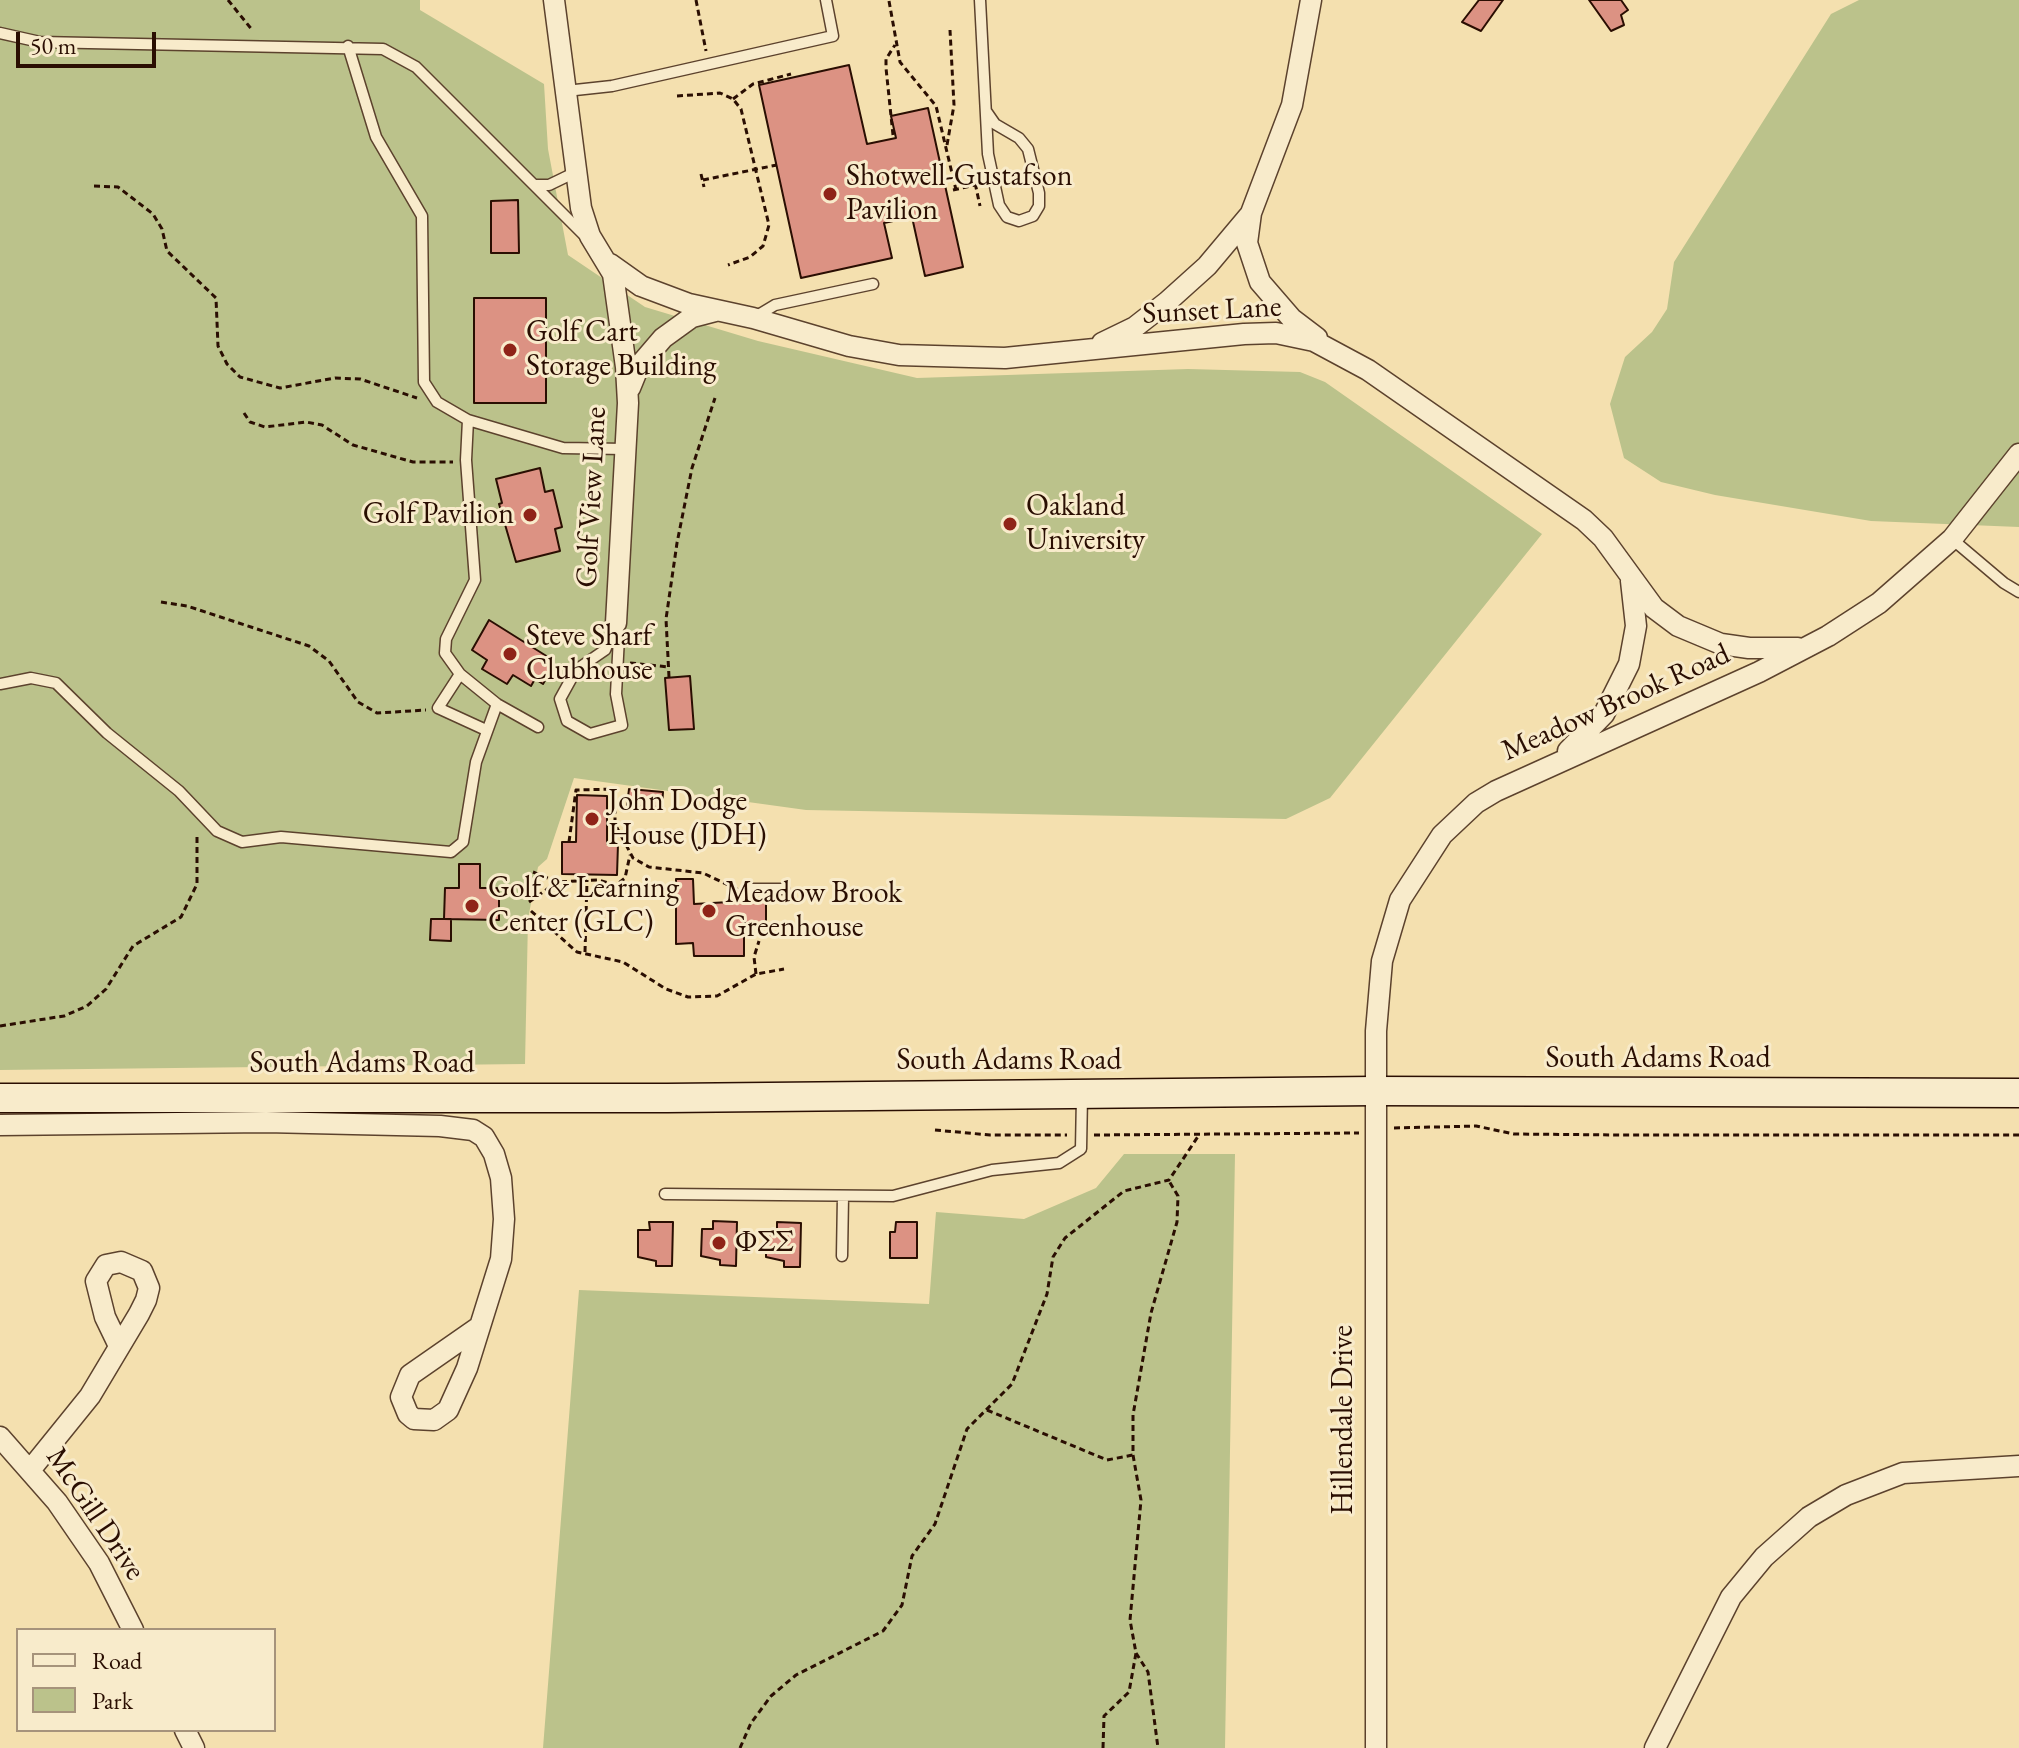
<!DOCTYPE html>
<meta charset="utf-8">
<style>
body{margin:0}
#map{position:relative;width:2019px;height:1748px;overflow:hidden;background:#f4e0af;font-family:"EB Garamond",serif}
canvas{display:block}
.legend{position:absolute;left:16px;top:1628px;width:260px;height:104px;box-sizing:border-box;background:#f8ebcb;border:2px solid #a6937b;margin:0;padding:10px 14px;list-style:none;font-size:24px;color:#2a0e02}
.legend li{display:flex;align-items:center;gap:16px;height:40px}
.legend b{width:40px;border:2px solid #a6937b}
.scale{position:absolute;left:16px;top:32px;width:140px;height:36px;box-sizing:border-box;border:4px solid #2a0e02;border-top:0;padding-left:10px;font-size:24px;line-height:28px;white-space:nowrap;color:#2a0e02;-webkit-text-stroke:6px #f8ebcb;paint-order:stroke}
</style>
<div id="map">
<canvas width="2019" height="1748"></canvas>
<ul class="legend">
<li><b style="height:10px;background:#f8ebcb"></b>Road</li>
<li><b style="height:22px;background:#bbc28b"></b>Park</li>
</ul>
<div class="scale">50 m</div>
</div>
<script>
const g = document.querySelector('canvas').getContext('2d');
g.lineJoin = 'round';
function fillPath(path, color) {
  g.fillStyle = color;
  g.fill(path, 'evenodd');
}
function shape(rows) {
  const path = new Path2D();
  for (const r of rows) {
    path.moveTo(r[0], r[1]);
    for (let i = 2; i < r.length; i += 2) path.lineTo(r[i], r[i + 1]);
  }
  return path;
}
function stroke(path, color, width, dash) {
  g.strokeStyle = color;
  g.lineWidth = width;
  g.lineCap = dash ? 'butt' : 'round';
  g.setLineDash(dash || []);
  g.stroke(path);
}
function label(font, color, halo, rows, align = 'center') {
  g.font = font + ' "EB Garamond",serif';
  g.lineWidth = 6;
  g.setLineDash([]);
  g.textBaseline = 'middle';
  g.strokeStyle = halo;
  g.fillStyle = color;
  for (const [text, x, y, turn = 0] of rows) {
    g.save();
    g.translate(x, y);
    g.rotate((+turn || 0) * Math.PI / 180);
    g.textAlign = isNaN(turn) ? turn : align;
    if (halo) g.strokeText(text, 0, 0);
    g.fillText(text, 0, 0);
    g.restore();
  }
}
const green = shape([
 [0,0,420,0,420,10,544,84,548,149,568,255,645,307,758,341,917,378,1188,369,1300,372,1325,382,1542,534,1330,798,1286,819,806,810,574,778,547,859,538,867,528,919,525,1064,0,1070],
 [1859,0,2019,0,2019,527,1871,521,1715,495,1661,482,1624,458,1610,404,1625,357,1652,332,1667,309,1674,262,1831,14],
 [1124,1154,1235,1154,1225,1748,543,1748,579,1290,929,1304,936,1212,1024,1219,1096,1188]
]);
const building = shape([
 [1479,0,1503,0,1481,31,1462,22,1479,0],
 [1589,0,1621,0,1628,10,1621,15,1624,25,1611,31,1589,0],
 [849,65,867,144,896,138,891,116,928,108,963,267,925,276,912,217,884,223,892,258,801,278,759,85,849,65],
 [518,200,519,253,491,253,491,201,518,200],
 [474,298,546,298,546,403,474,403,474,298],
 [540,468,545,492,553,490,562,527,555,529,560,551,516,562,499,504,502,503,496,479,540,468],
 [489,620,548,657,545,662,553,667,543,684,535,679,531,686,513,675,507,684,482,669,487,660,472,650,489,620],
 [690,676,694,729,669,730,665,678,690,676],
 [629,789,663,792,662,807,627,805,629,789],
 [577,795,607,796,607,844,618,844,617,875,562,874,562,842,576,842,577,795],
 [459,864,480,864,480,888,497,888,499,893,499,920,444,919,445,888,459,888,459,864],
 [676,879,693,879,694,904,766,900,766,923,744,923,744,956,694,956,693,943,676,944,676,879],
 [431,919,451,919,451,941,430,940,431,919],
 [713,1221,737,1222,736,1266,720,1265,720,1260,701,1256,702,1229,713,1229,713,1221],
 [649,1222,673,1222,672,1266,656,1266,656,1261,638,1257,638,1230,650,1230,649,1222],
 [777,1222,801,1223,800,1267,784,1267,784,1261,766,1257,766,1230,777,1230,777,1222],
 [896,1222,917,1222,917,1258,890,1258,890,1232,895,1232,896,1222]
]);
const path = shape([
 [228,0,253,31],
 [696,0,706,51],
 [889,1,900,62,936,106,956,190],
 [677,96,720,93,733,99,741,109,769,225,763,246,750,257,728,265],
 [733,99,753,84,791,74],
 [893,135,886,68,886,59,895,45],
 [947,145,954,105,950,30],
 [971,164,980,206],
 [701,174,704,187],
 [703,180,777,165],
 [94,186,118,187,153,214,162,229,167,251,216,298,218,346,227,364,240,377,280,388,335,378,360,379,417,398],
 [953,190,975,185],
 [244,413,250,422,265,427,306,422,322,425,353,445,413,462,453,462],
 [161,602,187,606,309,646,329,661,358,702,377,713,426,710],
 [630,663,669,667],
 [669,677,666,619,677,543,692,468,715,398],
 [569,842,576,790,615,789,615,824,633,858,649,867,703,873,739,890],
 [533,872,557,882,598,880,616,885,625,878,630,855],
 [529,902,557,882],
 [531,911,577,952,623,962,666,989,688,997,717,996,756,974,784,969],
 [585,952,587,880],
 [756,974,754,957,759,941],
 [0,1026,64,1016,87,1006,106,989,133,946,181,917,197,884,197,833],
 [1394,1128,1476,1126,1514,1134,1622,1135,2019,1135],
 [935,1130,990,1135,1067,1135],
 [1094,1135,1359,1133],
 [987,1410,1107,1460,1133,1455],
 [1136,1653,1148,1672,1158,1748],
 [740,1748,751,1723,771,1696,796,1675,883,1631,902,1605,912,1556,935,1524,967,1429,1012,1384,1047,1294,1053,1257,1065,1238,1124,1191,1169,1180,1199,1135],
 [1103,1748,1104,1716,1129,1692,1136,1653,1130,1620,1141,1500,1133,1455,1133,1415,1151,1313,1177,1222,1178,1196,1169,1181]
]);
const service = shape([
 [980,0,988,154,999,205,1007,217,1019,221,1033,216,1039,206,1039,193,1028,149,1019,138,995,124,986,111],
 [0,33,40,42,383,49,416,67,584,235],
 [348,46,376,137,422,216,424,382,437,402,468,420,466,460,475,580,446,639,445,653,460,674,497,704,538,727],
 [566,91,612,86,833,36,826,0],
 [534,185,549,185,576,172],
 [755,317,775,305,873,284],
 [468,420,563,448,625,449],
 [1952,539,2004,583,2019,592],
 [616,623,619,637,616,694,622,725,590,734,567,721,560,699,576,670,605,650,616,623],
 [460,674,438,708,486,730],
 [0,684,31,678,56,683,107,733,179,791,217,831,242,842,281,837,451,852,463,842,476,762,497,704],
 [751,889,784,889],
 [665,1194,893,1196,992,1170,1059,1163,1081,1149,1082,1096],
 [842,1256,843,1196]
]);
const minor = shape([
 [554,0,581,208,590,236,613,274,626,367,628,403,616,623],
 [1311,0,1292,105,1251,213,1247,243,1260,282,1292,319,1317,338],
 [610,264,641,286,689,304,753,318,849,346,899,355,1005,358,1244,334,1276,333,1314,341,1368,370,1584,520,1603,538,1654,608,1678,626,1721,644,1749,648,1798,648],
 [1102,343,1135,327,1167,302,1207,266,1249,216],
 [630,388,639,366,663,338,692,317,715,311],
 [1568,751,1604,714,1629,664,1636,626,1631,581],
 [0,1125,266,1122,440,1126,473,1130,484,1137,494,1154,501,1178,504,1219,501,1259,467,1368,448,1410,434,1420,414,1419,408,1414,401,1397,410,1375,479,1327],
 [0,1437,57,1502,99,1563,133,1630],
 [31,1469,90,1396,139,1314,146,1300,149,1288,142,1271,121,1262,106,1265,96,1281,105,1317,119,1346],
 [185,1730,194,1748],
 [1376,1748,1376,1031,1382,961,1400,900,1442,835,1476,803,1496,791,1759,672,1828,636,1879,603,1952,539,2019,454],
 [1655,1748,1731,1597,1764,1557,1809,1517,1846,1495,1903,1473,2019,1466]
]);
const secondary = shape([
 [0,1098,667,1098,1374,1091,2019,1093]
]);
const markers = [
 [830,194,8,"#8f2418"],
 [510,350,8,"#8f2418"],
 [530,515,8,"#8f2418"],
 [1010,524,8,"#8f2418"],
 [510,654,8,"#8f2418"],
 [592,819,8,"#8f2418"],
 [472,906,8,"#8f2418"],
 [709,911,8,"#8f2418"],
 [719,1243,8,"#8f2418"]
];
const poiNames = [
 ["Shotwell-Gustafson",846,177],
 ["Pavilion",846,211],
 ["Golf Cart",526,333],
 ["Storage Building",526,367],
 ["Oakland",1026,507],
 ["University",1026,541],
 ["Golf Pavilion",514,515,"right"],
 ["Steve Sharf",526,637],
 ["Clubhouse",526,671],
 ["John Dodge",608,802],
 ["House (JDH)",608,836],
 ["Golf & Learning",488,889],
 ["Center (GLC)",488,923],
 ["Meadow Brook",725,894],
 ["Greenhouse",725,928],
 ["ΦΣΣ",735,1243]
];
const streetNames = [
 ["Sunset Lane",1212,311,-3],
 ["Golf View Lane",592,497,-87],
 ["Meadow Brook Road",1616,703,-24],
 ["South Adams Road",1658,1059],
 ["South Adams Road",1009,1061],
 ["South Adams Road",362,1064],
 ["Hillendale Drive",1344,1420,-90],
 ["McGill Drive",95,1514,56]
];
fillPath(green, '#bbc28b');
fillPath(building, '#dc9283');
stroke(building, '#2a0e02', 2);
stroke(service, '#5c422d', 13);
stroke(minor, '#5c422d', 23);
stroke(secondary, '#2a0e02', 31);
stroke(path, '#2a0e02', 3, [6, 4]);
stroke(service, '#f8ebcb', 10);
stroke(minor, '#f8ebcb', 20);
stroke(secondary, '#f8ebcb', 28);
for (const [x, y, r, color] of markers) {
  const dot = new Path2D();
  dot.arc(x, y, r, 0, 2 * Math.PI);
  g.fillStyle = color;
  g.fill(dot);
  stroke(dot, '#f8ebcb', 3);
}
label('30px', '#2a0e02', '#f8ebcb', poiNames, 'left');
label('30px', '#2a0e02', '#f8ebcb', streetNames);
</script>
